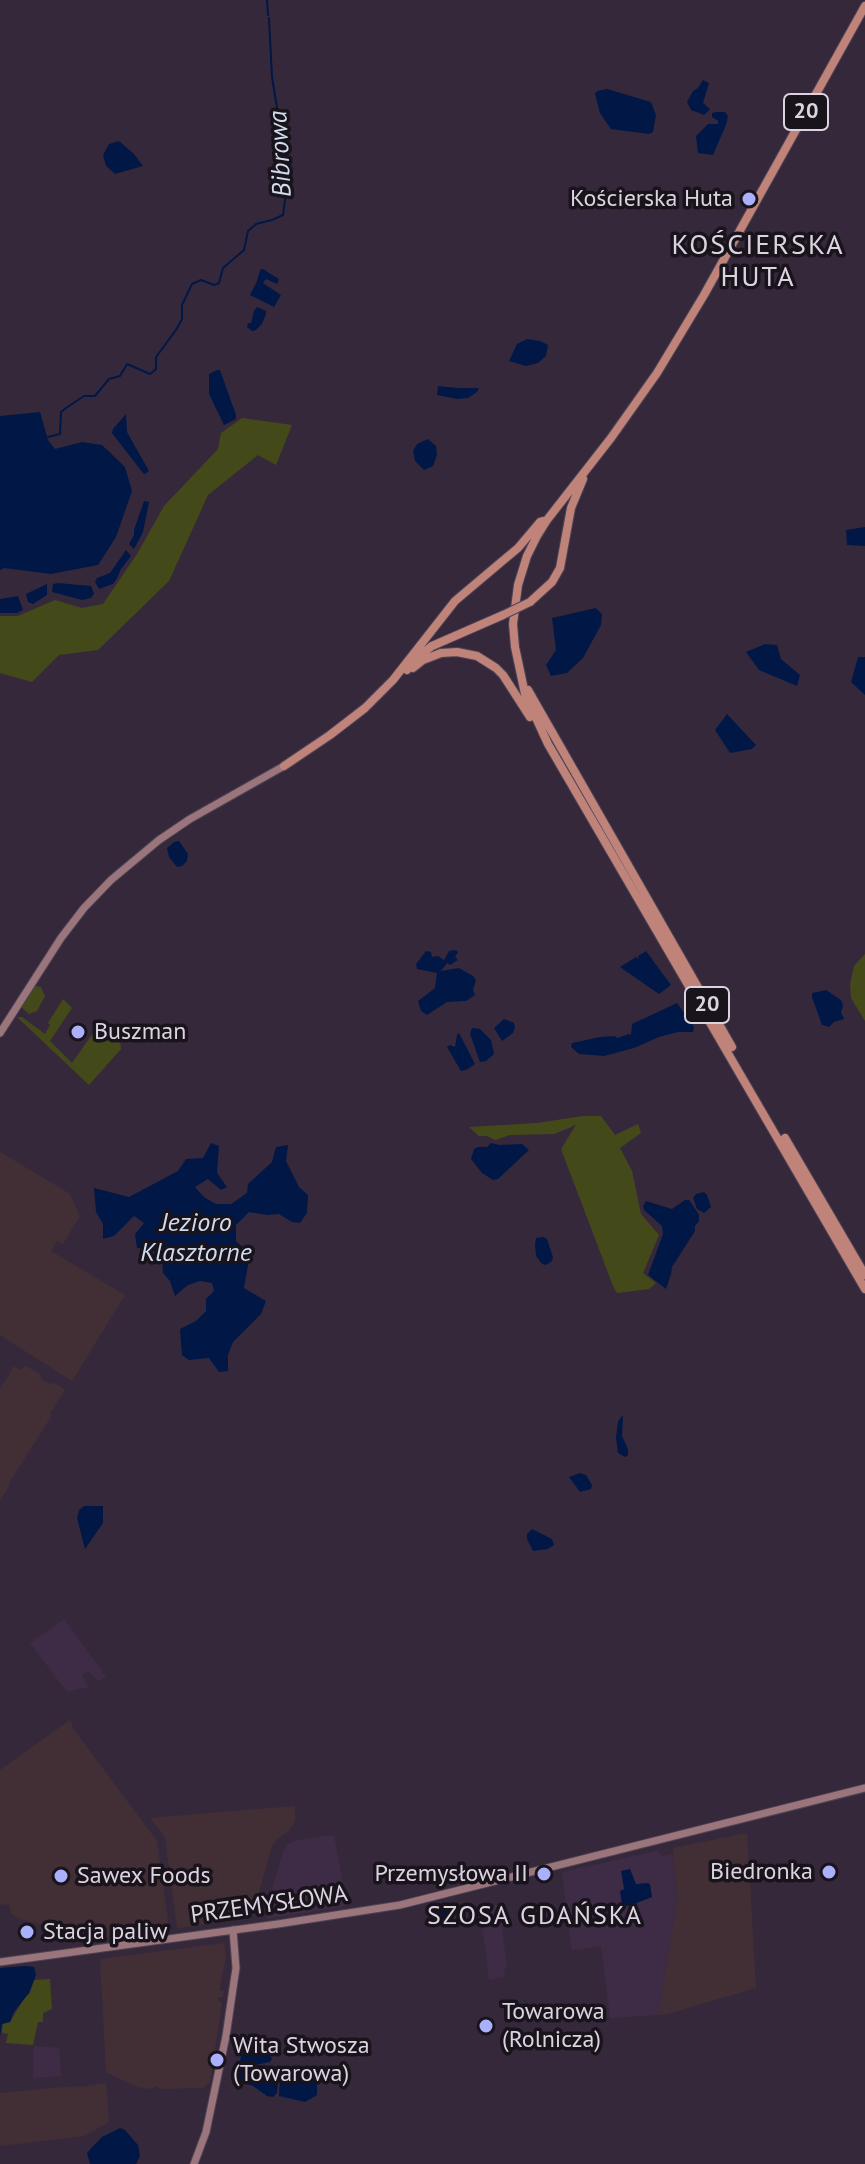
<!DOCTYPE html>
<meta charset="utf-8">
<style>
body{margin:0}
canvas{display:block;background:#35283b}
</style>
<canvas width="865" height="2164"></canvas>
<script>
const g = document.querySelector('canvas').getContext('2d');
g.lineJoin = 'round';
function fillPath(path, color) {
  g.fillStyle = color;
  g.fill(path, 'evenodd');
}
function shape(rows) {
  const path = new Path2D();
  for (const r of rows) {
    path.moveTo(r[0], r[1]);
    for (let i = 2; i < r.length; i += 2) path.lineTo(r[i], r[i + 1]);
  }
  return path;
}
function stroke(path, color, width, dash) {
  g.strokeStyle = color;
  g.lineWidth = width;
  g.lineCap = dash ? 'butt' : 'round';
  g.setLineDash(dash || []);
  g.stroke(path);
}
function label(font, color, halo, rows, align = 'center') {
  g.font = font + ' "PT Sans",sans-serif';
  g.lineWidth = 7;
  g.setLineDash([]);
  g.textBaseline = 'middle';
  g.strokeStyle = halo;
  g.fillStyle = color;
  for (const [text, x, y, turn = 0] of rows) {
    g.save();
    g.translate(x, y);
    g.rotate((+turn || 0) * Math.PI / 180);
    g.textAlign = isNaN(turn) ? turn : align;
    if (halo) g.strokeText(text, 0, 0);
    g.fillText(text, 0, 0);
    g.restore();
  }
}
const built = shape([
 [64,1619,106,1677,98,1681,88,1671,82,1674,88,1687,67,1692,30,1643],
 [334,1835,347,1906,267,1919,266,1909,283,1852,288,1844,298,1840],
 [657,1851,663,1856,673,1854,677,1903,658,2015,610,2018,601,1946,572,1950,562,1872],
 [499,1905,507,1968,504,1969,505,1977,489,1980,480,1907],
 [34,2046,59,2048,61,2076,33,2078]
]);
const industrial = shape([
 [0,1152,70,1194,80,1216,63,1244,57,1241,51,1251,125,1295,72,1381,0,1335],
 [12,1366,21,1370,26,1366,41,1375,41,1379,50,1384,55,1383,65,1390,50,1413,52,1415,9,1483,9,1486,0,1501,0,1389,12,1370],
 [70,1720,74,1730,157,1841,169,1929,109,1937,62,1930,21,1919,11,1914,9,1904,0,1905,0,1770],
 [295,1806,295,1821,289,1831,277,1839,272,1846,255,1906,245,1919,177,1928,165,1837,150,1818],
 [747,1833,756,1988,667,2014,658,2015,677,1903,673,1848],
 [224,1943,226,1957,219,1990,224,1991,223,1997,218,1997,219,2001,222,2002,210,2082,203,2088,159,2089,157,2086,151,2089,137,2087,106,2072,100,1959],
 [106,2083,109,2122,84,2136,0,2146,0,2093,75,2086,81,2087]
]);
const green = shape([
 [242,418,292,425,276,465,258,455,208,495,169,581,98,650,59,655,32,682,0,673,0,616,18,616,55,600,82,608,103,604,137,554,164,506,218,449,221,433],
 [865,954,865,1021,851,998,850,984,854,966],
 [35,986,41,987,45,996,37,1011,29,1014,21,1007],
 [63,999,72,1008,50,1041,72,1063,96,1029,100,1021,105,1021,119,1035,121,1049,89,1085,17,1017,22,1017,45,1034,50,1025,48,1023],
 [583,1116,601,1116,615,1135,638,1124,641,1133,620,1148,632,1171,641,1214,659,1235,643,1273,656,1283,649,1289,617,1293,613,1286,561,1149,576,1125,554,1134,510,1135,495,1140,487,1136,479,1136,469,1127,537,1123],
 [50,1979,52,2009,43,2013,43,2022,38,2022,33,2045,6,2043,8,2034,2,2033,3,2023,10,2022,25,1997,30,1993,34,1980]
]);
const water = shape([
 [703,80,709,83,703,103,710,109,704,115,691,110,687,102,693,91,698,88],
 [607,89,651,102,656,115,653,132,649,134,611,129,600,113,595,94,597,91],
 [717,112,725,112,728,116,726,125,713,155,698,153,696,136,708,124,718,124,718,121,712,117,712,113],
 [119,141,134,154,143,166,115,174,106,166,103,155,109,144],
 [263,269,279,279,277,284,266,279,263,283,281,295,274,307,250,295,257,281,260,270],
 [257,307,266,311,266,314,262,324,256,330,252,331,247,327,248,323,251,323,254,311],
 [527,339,540,341,548,345,546,356,538,363,526,366,509,361,517,344],
 [217,370,220,370,236,415,236,419,224,425,209,394,209,374],
 [438,386,458,388,479,388,477,392,468,398,457,399,437,395],
 [40,412,48,440,55,449,82,442,102,445,125,467,132,491,116,537,98,565,51,574,4,568,0,570,0,416],
 [126,414,127,432,149,471,145,474,143,473,112,433,113,429],
 [428,439,436,446,437,455,433,466,424,470,415,461,413,451,417,444],
 [144,501,149,502,143,532,134,549,129,544,134,535,134,530],
 [865,527,865,546,847,545,846,530],
 [126,550,131,556,121,569,116,580,113,584,99,589,95,582,97,578,110,573],
 [58,583,91,586,94,594,91,598,82,600,52,592,53,584],
 [47,584,47,595,33,604,28,602,26,594],
 [18,596,23,610,17,613,0,613,0,599],
 [596,608,602,614,601,625,583,658,567,673,551,676,546,665,556,650,552,618],
 [765,644,777,645,781,659,800,675,797,686,759,670,746,652],
 [858,657,865,657,865,695,851,682],
 [727,714,756,745,752,749,730,753,715,730],
 [179,841,188,854,187,861,182,866,177,867,169,857,167,848,174,842],
 [456,950,458,952,455,957,458,960,450,965,447,963,441,971,459,968,473,976,476,980,473,990,475,995,466,1001,447,1002,427,1015,421,1011,418,1001,435,988,437,973,417,969,416,964,426,951,431,952,432,957,438,956,444,960,449,951],
 [646,951,671,985,659,994,620,967,636,957,639,959,638,956],
 [826,990,841,1000,843,1006,841,1012,844,1019,834,1022,829,1027,822,1025,812,997,812,993],
 [677,1003,694,1027,693,1032,678,1032,659,1037,634,1048,604,1056,579,1054,571,1047,572,1043,600,1037,615,1036,617,1038,629,1034,631,1035,632,1024],
 [504,1019,514,1023,515,1027,513,1033,502,1041,494,1028],
 [472,1028,480,1029,491,1040,494,1054,486,1061,480,1062,470,1034],
 [459,1033,475,1064,466,1070,461,1071,447,1047,450,1045,455,1047,457,1035],
 [211,1143,219,1146,217,1173,227,1187,221,1190,208,1179,195,1187,204,1197,216,1204,231,1204,247,1193,248,1184,272,1162,276,1147,288,1145,286,1161,299,1187,308,1195,307,1213,300,1223,292,1222,279,1214,267,1215,249,1212,236,1225,236,1241,250,1254,244,1288,266,1301,261,1314,233,1342,228,1355,228,1371,219,1372,209,1358,189,1360,182,1355,180,1329,196,1321,206,1311,206,1299,214,1291,212,1283,200,1281,188,1285,175,1296,170,1281,163,1273,162,1256,150,1248,137,1248,135,1234,144,1223,134,1216,114,1236,103,1239,103,1224,96,1212,94,1188,129,1197,178,1171,186,1159,203,1158],
 [491,1143,499,1145,522,1144,529,1150,498,1179,493,1180,482,1173,471,1159,474,1149,478,1147,487,1147],
 [704,1192,707,1195,711,1207,704,1213,697,1209,693,1198,696,1194],
 [685,1200,689,1200,692,1204,699,1215,699,1221,695,1226,695,1231,672,1267,671,1274,666,1289,648,1275,663,1234,662,1226,644,1210,643,1206,646,1201,672,1209],
 [543,1237,547,1239,553,1257,552,1261,546,1265,542,1264,536,1256,535,1245,536,1238],
 [623,1416,622,1436,628,1449,628,1455,625,1457,618,1453,616,1438,618,1422,621,1417],
 [580,1473,586,1475,592,1485,591,1489,580,1492,569,1477],
 [84,1506,103,1506,103,1523,85,1549,77,1518,79,1510],
 [532,1529,552,1539,554,1545,548,1549,533,1551,527,1539,527,1534],
 [630,1869,636,1884,647,1883,650,1884,652,1897,629,1906,622,1905,620,1891,624,1889,621,1871],
 [449,1903,454,1905,456,1909,454,1917,445,1920,432,1919,430,1909,434,1906],
 [25,1966,34,1967,36,1975,29,1993,14,2012,10,2022,2,2024,0,2037,0,1968],
 [254,2048,265,2048,272,2059,270,2062,255,2065,273,2066,279,2070,277,2093,273,2097,267,2096,253,2086,236,2080,241,2056,246,2050],
 [283,2071,296,2077,314,2078,317,2083,317,2095,305,2102,279,2096,280,2075],
 [120,2128,125,2130,138,2145,140,2156,136,2164,90,2164,87,2153,93,2146,102,2137]
]);
const stream = shape([
 [267,0,268,15],
 [48,437,60,434,61,412,66,408,84,396,95,396,109,379,120,376,127,364,150,374,156,369,156,357,176,330,182,319,182,305,192,284,201,280,214,285,219,283,223,268,244,250,248,231,256,224,272,220,283,215,286,193,284,151,272,77,269,18]
]);
const secondary = shape([
 [0,1033,61,938,84,908,111,880,159,840,190,819,284,766],
 [0,1962,278,1924,400,1905,865,1788],
 [194,2164,206,2132,226,2036,236,1968,233,1930]
]);
const primary = shape([
 [865,6,704,295,657,373,611,438,547,520,537,536,527,556,518,585,513,624,515,647,525,694,548,744,865,1289],
 [530,602,552,582,560,568,571,508,583,479],
 [413,668,423,660,441,653,457,652,477,656,496,668,503,675,530,717],
 [407,670,419,656,432,646,503,615],
 [528,690,732,1047],
 [284,766,330,735,365,708,393,680,455,601,500,563,518,548,540,522,543,521],
 [785,1138,865,1275]
]);
const primaryBridge = shape([
 [503,615,530,602]
]);
const markers = [
 [749,199,8,"#aab0fb"],
 [78,1032,8,"#aab0fb"],
 [829,1872,8,"#aab0fb"],
 [544,1874,8,"#aab0fb"],
 [61,1876,8,"#aab0fb"],
 [27,1932,8,"#aab0fb"],
 [486,2026,8,"#aab0fb"],
 [217,2060,8,"#aab0fb"]
];
const shields = [
 [806,112,44],
 [707,1005,44]
];
const shieldNames = [
 ["20",806,112],
 ["20",707,1005]
];
const poiNames = [
 ["Kościerska Huta",733,199,"right"],
 ["Buszman",94,1032],
 ["Biedronka",813,1872,"right"],
 ["Przemysłowa II",528,1874,"right"],
 ["Sawex Foods",77,1876],
 ["Stacja paliw",43,1932],
 ["Towarowa",502,2012],
 ["(Rolnicza)",502,2040],
 ["Wita Stwosza",233,2046],
 ["(Towarowa)",233,2074]
];
const streetNames = [
 ["PRZEMYSŁOWA",269,1905,-8]
];
const waterNames = [
 ["Bibrowa",281,154,-93],
 ["Jezioro",196,1224],
 ["Klasztorne",196,1254]
];
const neighbourhoodNames = [
 ["SZOSA GDAŃSKA",535,1917]
];
const quarterNames = [
 ["KOŚCIERSKA",758,246],
 ["HUTA",758,278]
];
fillPath(built, '#3e2c46');
fillPath(industrial, '#422f36');
fillPath(green, '#44491a');
fillPath(water, '#011746');
stroke(stream, '#011746', 2);
stroke(secondary, '#4e4353', 9);
stroke(primary, '#4e4353', 10);
stroke(secondary, '#9b757c', 7);
stroke(primary, '#c0837a', 8);
stroke(primaryBridge, '#4e4353', 10, []);
stroke(primaryBridge, '#c0837a', 8);
for (const [x, y, r, color] of markers) {
  const dot = new Path2D();
  dot.arc(x, y, r, 0, 2 * Math.PI);
  g.fillStyle = color;
  g.fill(dot);
  stroke(dot, '#19131c', 3);
}
for (const [x, y, w] of shields) {
  const box = new Path2D();
  box.roundRect(x - w / 2, y - 18, w, 36, 6);
  g.fillStyle = '#19131c';
  g.fill(box);
  stroke(box, '#dcd3e0', 2);
}
label('bold 22px', '#dcd3e0', null, shieldNames);
label('24px', '#dcd3e0', '#19131c', poiNames, 'left');
label('24px', '#dcd3e0', '#19131c', streetNames);
label('italic 26px', '#d0dbef', '#19131c', waterNames);
g.letterSpacing = '2px';
label('26px', '#dcd3e0', '#19131c', neighbourhoodNames);
g.letterSpacing = '0px';
g.letterSpacing = '2px';
label('28px', '#dcd3e0', '#19131c', quarterNames);
g.letterSpacing = '0px';
</script>
